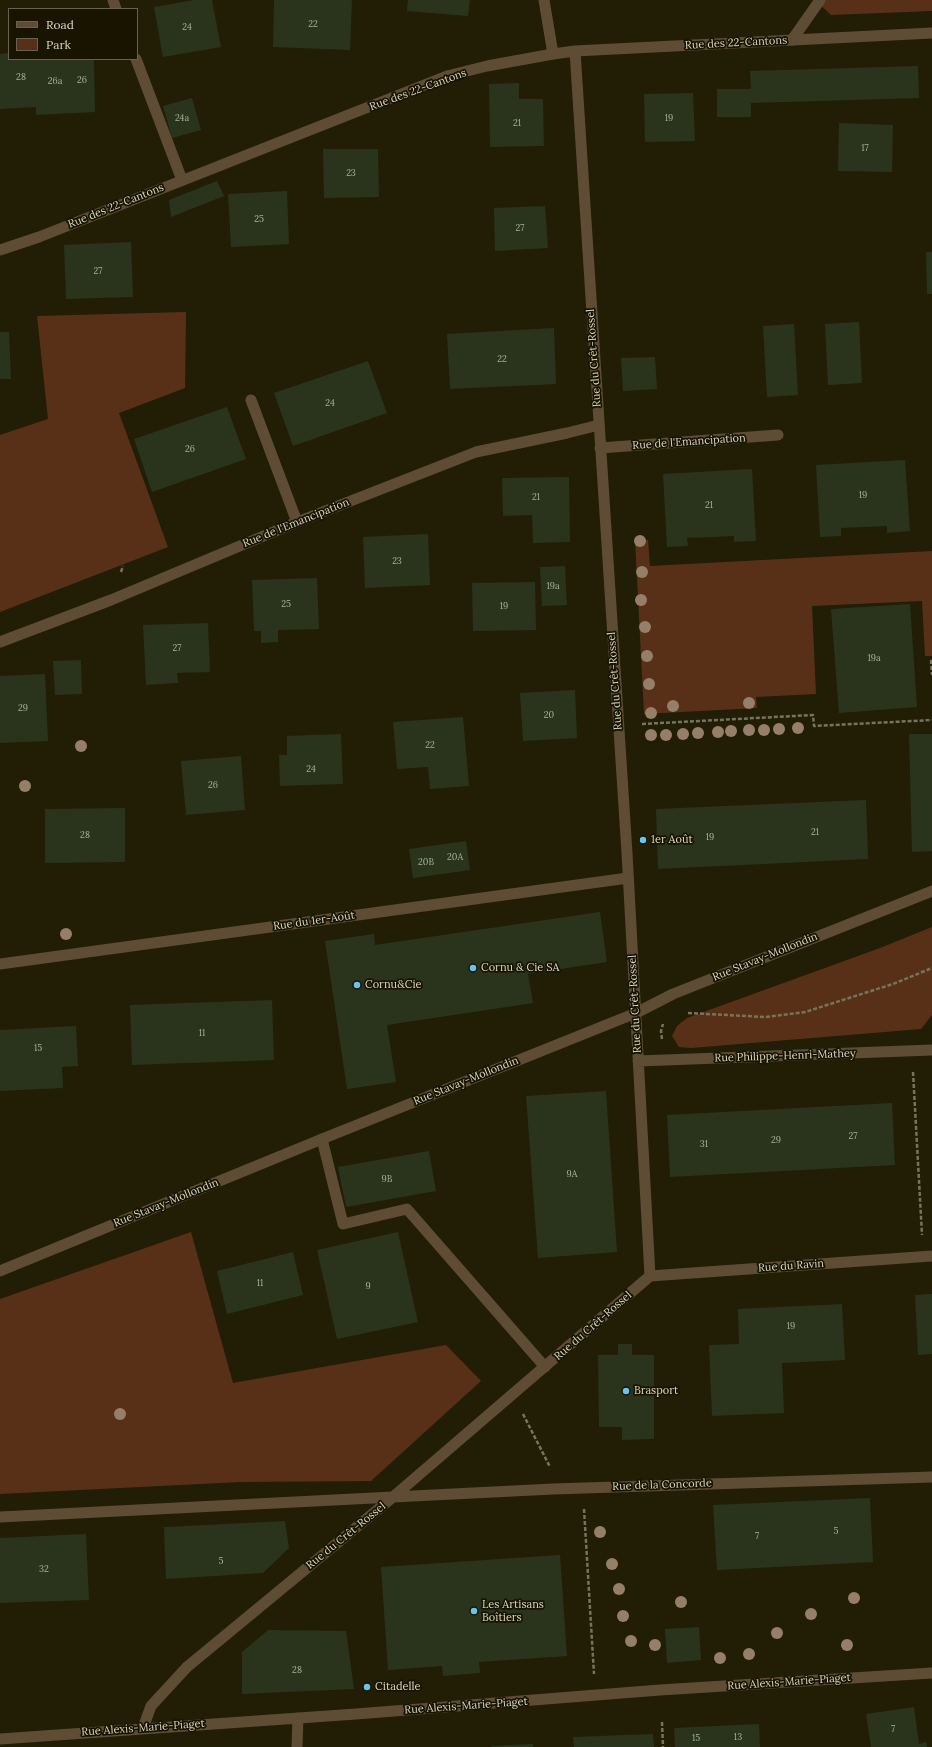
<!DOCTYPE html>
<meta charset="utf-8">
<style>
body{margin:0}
#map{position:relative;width:932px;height:1747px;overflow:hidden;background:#211e05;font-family:Lora,serif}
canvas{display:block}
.legend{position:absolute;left:8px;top:8px;width:130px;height:52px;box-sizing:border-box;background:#181400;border:1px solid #656250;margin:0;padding:5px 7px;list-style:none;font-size:12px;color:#d8d6c7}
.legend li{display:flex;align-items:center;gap:8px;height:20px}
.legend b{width:20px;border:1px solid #656250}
</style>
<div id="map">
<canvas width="932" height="1747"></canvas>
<ul class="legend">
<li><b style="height:5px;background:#5e4d34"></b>Road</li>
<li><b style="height:11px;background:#583017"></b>Park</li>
</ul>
</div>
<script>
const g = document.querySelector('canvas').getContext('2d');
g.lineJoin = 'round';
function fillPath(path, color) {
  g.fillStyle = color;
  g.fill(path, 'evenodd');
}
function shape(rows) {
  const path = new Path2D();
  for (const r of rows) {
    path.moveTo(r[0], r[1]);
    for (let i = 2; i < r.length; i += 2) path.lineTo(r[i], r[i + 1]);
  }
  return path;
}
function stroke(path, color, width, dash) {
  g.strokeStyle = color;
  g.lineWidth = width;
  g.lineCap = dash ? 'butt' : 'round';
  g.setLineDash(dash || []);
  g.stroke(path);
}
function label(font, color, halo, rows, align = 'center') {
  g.font = font + ' Lora,serif';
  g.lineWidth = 3.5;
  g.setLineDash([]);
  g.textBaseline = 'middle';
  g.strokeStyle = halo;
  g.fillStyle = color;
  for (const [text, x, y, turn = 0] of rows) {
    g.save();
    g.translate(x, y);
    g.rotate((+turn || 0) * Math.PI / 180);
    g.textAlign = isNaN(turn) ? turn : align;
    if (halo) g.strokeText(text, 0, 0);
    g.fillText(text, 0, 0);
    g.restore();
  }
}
const green = shape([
 [815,0,932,0,932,11,831,15],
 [186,312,185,388,119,413,168,547,0,612,0,435,48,419,37,316],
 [635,540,648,540,650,566,932,551,932,656,925,656,922,601,812,606,816,694,756,697,757,708,644,714],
 [932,927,932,1015,921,1029,691,1048,679,1047,672,1036,677,1026,687,1018,880,948],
 [191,1232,233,1383,446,1345,481,1381,371,1481,240,1482,0,1494,0,1299]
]);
const building = shape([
 [194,0,212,0,221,47,163,57,154,7],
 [274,0,352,0,350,50,273,47],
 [408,0,470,0,468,16,407,11],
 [9,53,9,59,94,59,95,112,36,115,36,107,0,109,0,54],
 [918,66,919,98,751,103,751,117,717,117,717,89,751,89,750,71],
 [519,83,519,99,543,99,544,146,490,147,489,84],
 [693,93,695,141,645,142,644,94],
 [192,98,201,130,172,138,163,106],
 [839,123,893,125,892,172,838,171],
 [323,149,378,149,379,197,324,198],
 [217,181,224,196,171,217,169,200],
 [287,191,289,244,231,247,228,194],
 [545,206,548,248,495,251,494,208],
 [131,242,133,297,66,299,64,245],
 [926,252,932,252,932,294,927,294],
 [859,322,862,383,828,385,825,324],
 [794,324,798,395,767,397,763,326],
 [554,328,556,384,450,389,447,334],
 [0,332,9,332,11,379,0,379],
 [655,357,657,389,623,391,621,358],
 [368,361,387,413,293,446,274,393],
 [227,407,246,459,152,492,134,439],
 [905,460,910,531,887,533,887,526,841,528,841,536,820,537,816,465],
 [752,469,756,541,734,542,734,536,687,538,688,546,667,547,663,474],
 [569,477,570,542,533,543,532,515,503,516,502,478],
 [428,534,430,585,365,588,363,537],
 [565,566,567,605,542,606,540,567],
 [317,578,319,629,278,630,278,642,261,643,261,631,254,631,252,580],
 [535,582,536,630,473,631,472,583],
 [910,604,917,707,839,713,831,609],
 [208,623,210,672,177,673,178,683,146,685,143,625],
 [81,660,82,694,55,695,53,661],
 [45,674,48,741,0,743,0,676],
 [575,690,577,738,523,741,520,693],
 [463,717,469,786,430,789,428,767,397,769,393,722],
 [341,734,343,784,280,786,279,755,287,755,287,736],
 [909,734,932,734,932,851,912,852],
 [241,756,245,810,186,815,181,761],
 [866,800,868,859,658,869,656,809],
 [125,808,125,862,45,863,45,809],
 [466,841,470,870,413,878,409,849],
 [600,912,607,962,528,974,533,1003,387,1025,396,1082,347,1089,325,941,374,934,375,945],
 [272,1000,274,1060,132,1065,130,1005],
 [76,1026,78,1066,62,1067,63,1088,0,1091,0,1030],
 [606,1091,617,1252,538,1258,526,1096],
 [892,1103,895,1165,670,1177,667,1115],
 [429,1151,436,1191,346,1207,338,1167],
 [398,1232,418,1322,337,1339,317,1250],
 [293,1252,303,1295,227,1314,217,1271],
 [932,1294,932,1354,918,1355,915,1295],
 [842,1304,845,1360,782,1363,784,1413,712,1416,709,1345,739,1344,738,1309],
 [618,1344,632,1344,632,1355,654,1355,654,1439,622,1440,622,1427,599,1427,598,1355,618,1355],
 [870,1498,873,1562,717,1570,713,1505],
 [285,1521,289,1548,263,1573,166,1579,164,1527],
 [86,1534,89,1600,0,1603,0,1538],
 [560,1555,567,1656,479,1662,480,1673,443,1676,442,1666,388,1670,381,1567],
 [699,1627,701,1660,667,1663,665,1629],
 [268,1630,346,1631,354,1689,242,1694,242,1652],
 [914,1707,919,1744,926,1742,927,1747,871,1747,866,1714],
 [759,1724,760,1747,675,1747,674,1728],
 [653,1734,654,1747,574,1747,573,1737],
 [533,1744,533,1747,491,1747,491,1746]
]);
const path = shape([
 [121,572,123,566],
 [932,661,931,661,932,675],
 [642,724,813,715,814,726,932,720],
 [688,1013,765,1017,805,1012,893,984,932,968],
 [662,1039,661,1031,663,1024],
 [913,1072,922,1235],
 [523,1414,550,1467],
 [584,1509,594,1674],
 [662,1722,663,1747]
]);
const service = shape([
 [113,0,116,9],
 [544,0,553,54],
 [792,40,820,0],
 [136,59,182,180],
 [251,400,297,522],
 [322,1139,343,1224,407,1209,545,1367],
 [0,1517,393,1497]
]);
const minor = shape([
 [0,250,39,237,447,76,487,66,553,54,575,51,932,33],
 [600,448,778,435],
 [0,642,111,600,297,522,476,452,567,433,599,425],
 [0,964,628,878],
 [638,1061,932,1050],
 [0,1271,322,1139,636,1013,673,994,932,891],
 [650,1276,932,1256],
 [393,1497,553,1489,932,1477],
 [143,1728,151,1706,187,1667,393,1497,650,1276,627,853,575,51],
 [0,1739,356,1714,660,1690,932,1673],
 [297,1747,298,1718]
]);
const trees = [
 [640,541],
 [642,572],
 [641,600],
 [645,627],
 [647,656],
 [649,684],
 [749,703],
 [673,706],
 [651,713],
 [798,728],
 [779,729],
 [749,730],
 [764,730],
 [731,731],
 [718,732],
 [698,733],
 [683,734],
 [651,735],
 [666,735],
 [81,746],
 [25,786],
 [66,934],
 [120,1414],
 [600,1532],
 [612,1564],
 [619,1589],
 [854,1598],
 [681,1602],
 [811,1614],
 [623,1616],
 [777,1633],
 [631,1641],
 [655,1645],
 [847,1645],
 [749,1654],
 [720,1658]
];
const markers = [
 [643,840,4,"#67c4ef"],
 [473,968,4,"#67c4ef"],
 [357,985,4,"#67c4ef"],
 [626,1391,4,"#67c4ef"],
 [474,1611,4,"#67c4ef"],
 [367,1687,4,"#67c4ef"]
];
const numberNames = [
 ["22",313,24],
 ["24",187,27],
 ["28",21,77],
 ["26",82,80],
 ["26a",55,81],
 ["24a",182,118],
 ["19",669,118],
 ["21",517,123],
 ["17",865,148],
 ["23",351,173],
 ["25",259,219],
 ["27",520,228],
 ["27",98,271],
 ["22",502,359],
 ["24",330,403],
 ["26",190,449],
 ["19",863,495],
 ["21",536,497],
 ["21",709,505],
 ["23",397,561],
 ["19a",553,586],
 ["25",286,604],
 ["19",504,606],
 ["27",177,648],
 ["19a",874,658],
 ["29",23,708],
 ["20",549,715],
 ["22",430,745],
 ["24",311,769],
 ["26",213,785],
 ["21",815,832],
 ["28",85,835],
 ["19",710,837],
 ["20A",455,857],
 ["20B",426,862],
 ["11",202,1033],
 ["15",38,1048],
 ["27",853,1136],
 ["29",776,1140],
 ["31",704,1144],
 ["9A",572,1174],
 ["9B",387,1179],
 ["11",260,1283],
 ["9",368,1286],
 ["19",791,1326],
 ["5",836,1531],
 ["7",757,1536],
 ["5",221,1561],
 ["32",44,1569],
 ["28",297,1670],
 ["7",893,1729],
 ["13",738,1737],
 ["15",696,1738]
];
const streetNames = [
 ["Rue des 22-Cantons",736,43,-3],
 ["Rue des 22-Cantons",418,90,-20],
 ["Rue des 22-Cantons",116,206,-22],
 ["Rue du Crêt-Rossel",594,358,-94],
 ["Rue de l'Emancipation",689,442,-4],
 ["Rue de l'Emancipation",296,523,-22],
 ["Rue du Crêt-Rossel",615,681,-94],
 ["Rue du 1er-Août",314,921,-8],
 ["Rue Stavay-Mollondin",765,957,-22],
 ["Rue du Crêt-Rossel",635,1004,-93],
 ["Rue Philippe-Henri-Mathey",785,1056,-2],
 ["Rue Stavay-Mollondin",466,1081,-22],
 ["Rue Stavay-Mollondin",166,1203,-22],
 ["Rue du Ravin",791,1266,-4],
 ["Rue du Crêt-Rossel",593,1326,-41],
 ["Rue de la Concorde",662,1485,-2],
 ["Rue du Crêt-Rossel",346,1536,-39],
 ["Rue Alexis-Marie-Piaget",789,1682,-4],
 ["Rue Alexis-Marie-Piaget",466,1706,-4],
 ["Rue Alexis-Marie-Piaget",143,1728,-4]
];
const poiNames = [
 ["1er Août",651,840],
 ["Cornu & Cie SA",481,968],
 ["Cornu&Cie",365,985],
 ["Brasport",634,1391],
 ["Les Artisans",482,1605],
 ["Boîtiers",482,1618],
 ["Citadelle",375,1687]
];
fillPath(green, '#583017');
fillPath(building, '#2a341d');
stroke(path, '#76745f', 2.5, [4, 2]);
stroke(service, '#5e4d34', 11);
stroke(minor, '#5e4d34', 11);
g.fillStyle = '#967f69';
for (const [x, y] of trees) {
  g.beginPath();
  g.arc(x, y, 6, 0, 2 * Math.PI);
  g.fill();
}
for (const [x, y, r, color] of markers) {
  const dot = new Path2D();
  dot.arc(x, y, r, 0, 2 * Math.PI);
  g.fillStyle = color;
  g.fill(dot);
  stroke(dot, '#181400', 1.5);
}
label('9px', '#acae9c', null, numberNames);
label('11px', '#d8d6c7', '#181400', streetNames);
label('11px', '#d8d6c7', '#181400', poiNames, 'left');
</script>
